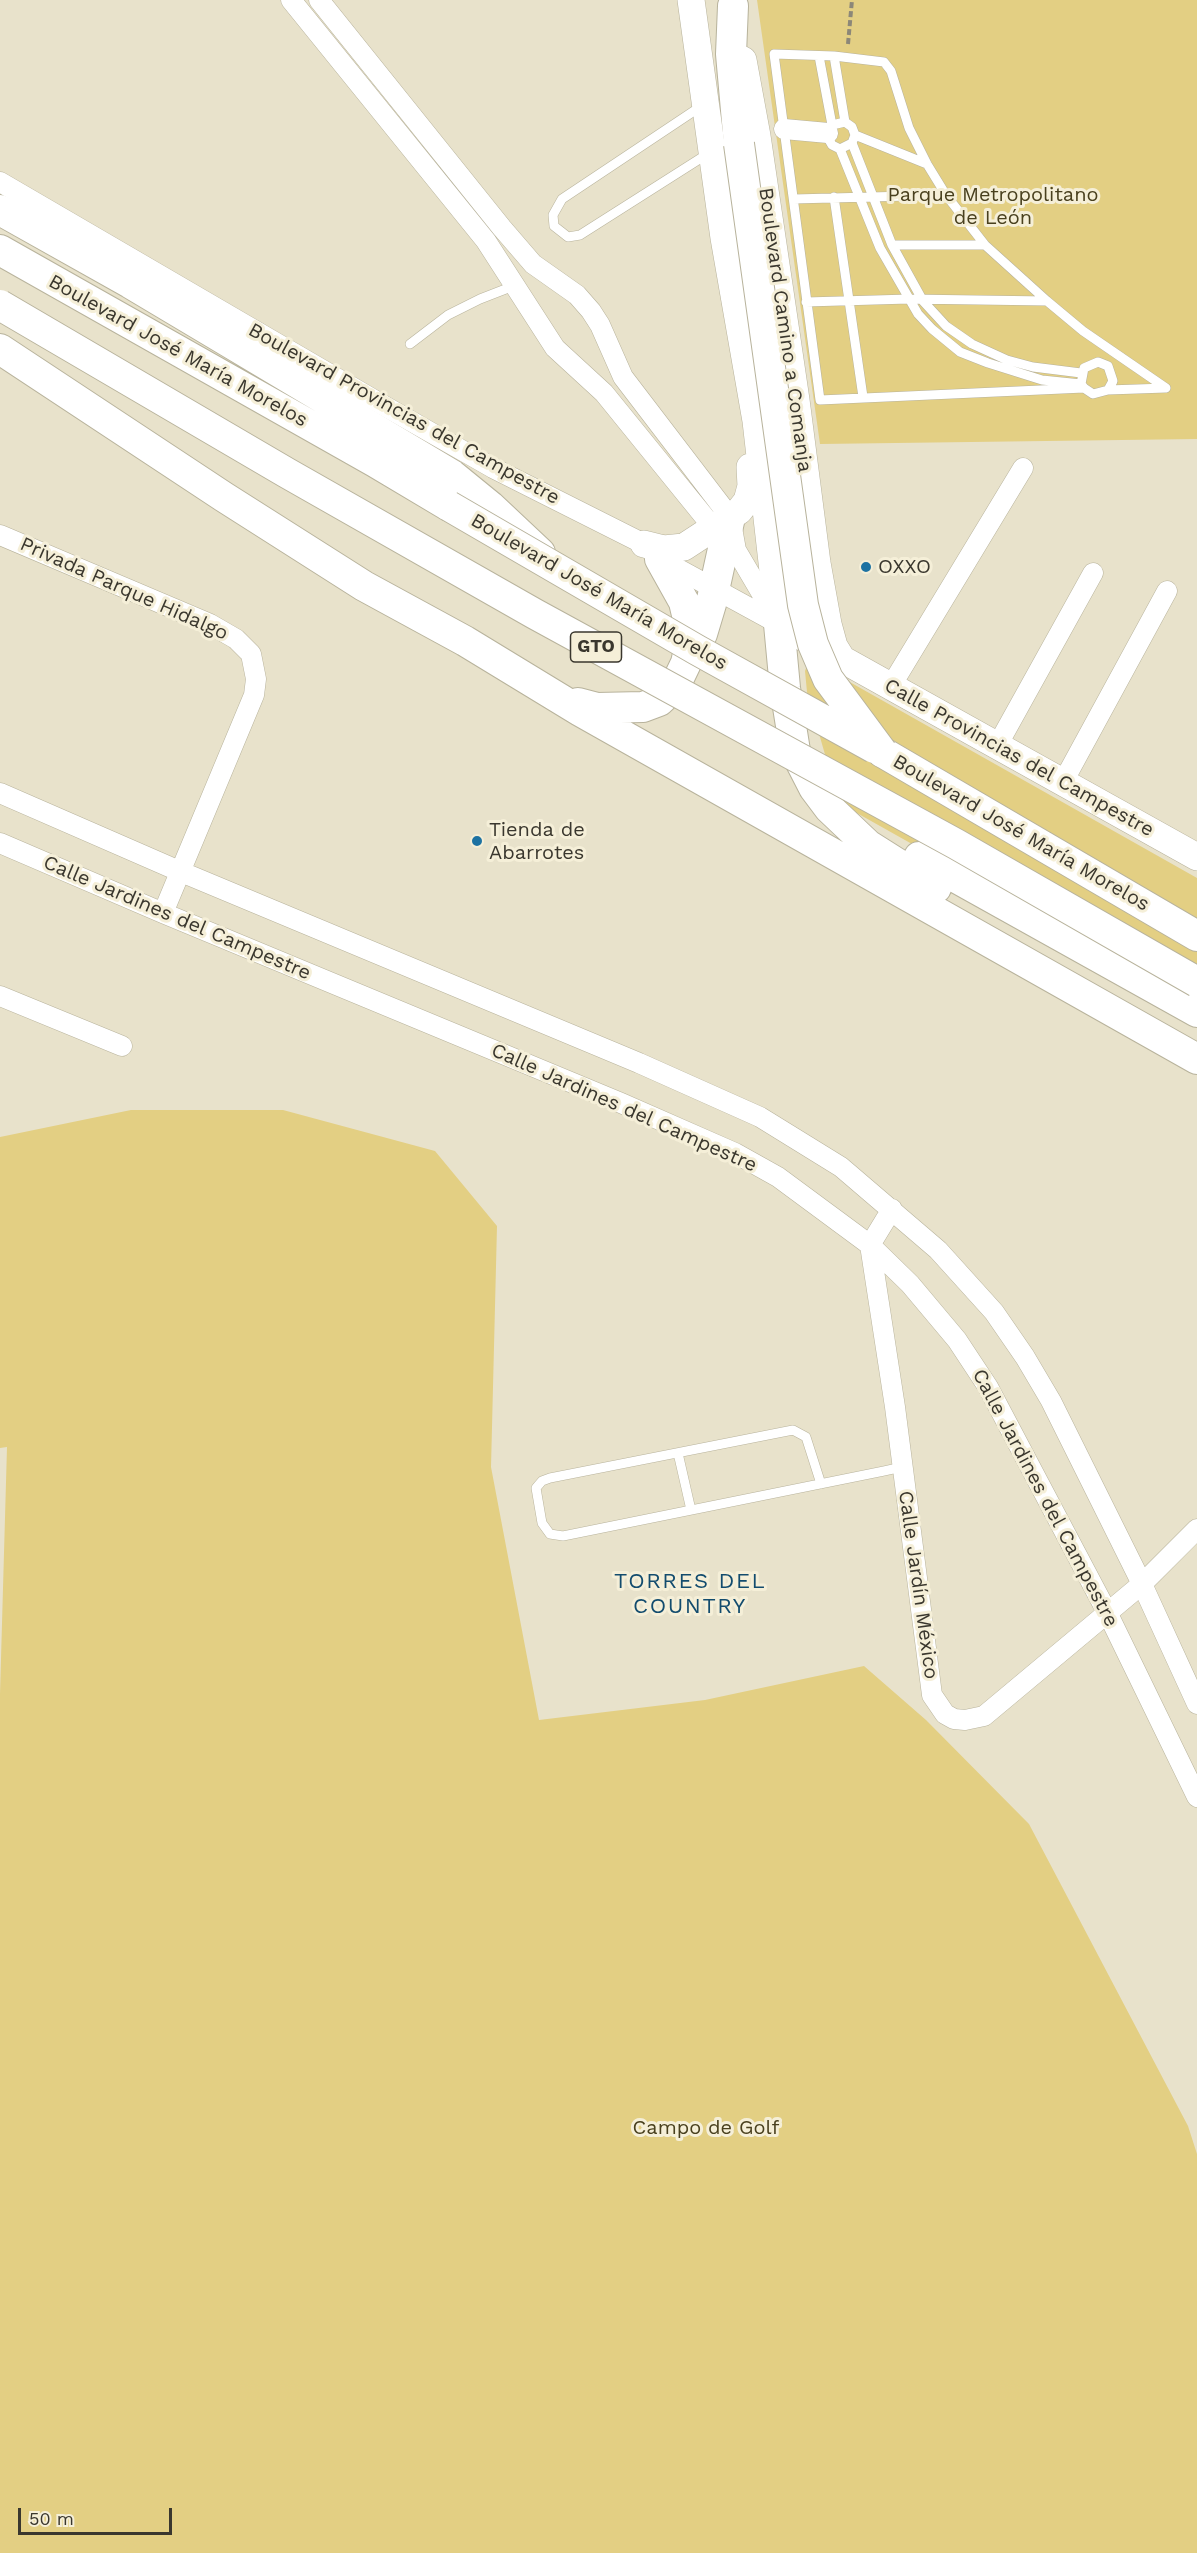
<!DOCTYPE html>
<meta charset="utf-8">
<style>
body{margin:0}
#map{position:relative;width:1197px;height:2553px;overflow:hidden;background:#e8e2cb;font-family:"Work Sans",sans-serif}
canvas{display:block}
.scale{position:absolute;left:18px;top:2508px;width:154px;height:27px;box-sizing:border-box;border:3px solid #3a372e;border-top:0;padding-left:8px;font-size:18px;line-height:21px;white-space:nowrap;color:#3a372e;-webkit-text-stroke:4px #f5efd8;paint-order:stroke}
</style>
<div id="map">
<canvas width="1197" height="2553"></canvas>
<div class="scale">50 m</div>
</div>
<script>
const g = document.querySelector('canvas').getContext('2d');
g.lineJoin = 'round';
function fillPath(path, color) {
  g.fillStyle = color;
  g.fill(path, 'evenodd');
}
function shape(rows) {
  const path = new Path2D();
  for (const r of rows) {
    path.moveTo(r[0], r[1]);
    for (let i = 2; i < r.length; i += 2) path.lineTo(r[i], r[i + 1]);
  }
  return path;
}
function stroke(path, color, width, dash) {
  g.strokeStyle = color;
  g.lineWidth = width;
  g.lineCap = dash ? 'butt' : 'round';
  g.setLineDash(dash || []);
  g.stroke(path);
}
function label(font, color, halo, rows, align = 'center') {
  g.font = font + ' "Work Sans",sans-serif';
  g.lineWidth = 6;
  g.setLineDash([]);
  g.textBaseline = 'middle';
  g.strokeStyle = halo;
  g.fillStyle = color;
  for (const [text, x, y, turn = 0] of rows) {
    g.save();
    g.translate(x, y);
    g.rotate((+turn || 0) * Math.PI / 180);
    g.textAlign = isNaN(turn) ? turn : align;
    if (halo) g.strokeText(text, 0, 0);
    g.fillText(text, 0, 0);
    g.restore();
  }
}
const green = shape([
 [757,0,1197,0,1197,439,820,444],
 [808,663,816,663,1197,878,1197,1004,839,803,807,692,805,671],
 [131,1110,283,1110,435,1151,497,1226,491,1467,539,1720,705,1700,864,1666,926,1720,1029,1824,1188,2126,1197,2154,1197,2553,0,2553,0,1694,7,1447,0,1448,0,1137]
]);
const path = shape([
 [848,44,852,0]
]);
const lane = shape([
 [819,56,832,125],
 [834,56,845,122],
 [703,105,562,199,553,215,554,226,568,237,580,235,709,153],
 [855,135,927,164],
 [852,143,840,149,832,145,828,138,832,125,845,122,852,127,855,135,852,143,892,245,923,301,946,326,972,344,1007,360,1033,367,1081,373],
 [840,149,880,248,918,314,932,329,960,352,988,363,1042,380,1081,384],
 [834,197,863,397],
 [794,199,946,195],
 [892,245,985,245],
 [806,302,909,299,1047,301],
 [410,344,448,315,480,299,516,285],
 [1084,388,820,400,774,54,834,56,884,62,891,71,909,128,927,164,946,195,985,245,1047,301,1083,331,1166,388],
 [1108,390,1113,381,1108,366,1098,362,1084,368,1081,384,1084,388,1093,394,1108,390,1166,388],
 [678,1453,691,1510],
 [821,1484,806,1437,793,1430,550,1478,542,1481,536,1488,542,1523,550,1534,563,1536,884,1471,902,1467]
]);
const street = shape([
 [291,0,486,241,555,348,604,393,720,536],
 [319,0,502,228,533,264,577,295,591,311,600,325,623,377,730,517,736,550,776,618],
 [784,129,828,133],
 [0,182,381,404,493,468,644,544,660,559,779,624],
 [0,535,210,624,236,639,251,654,256,679,254,695,163,913],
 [891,686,1023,468],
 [997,746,1093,573],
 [1063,782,1167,591],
 [0,793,179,871,639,1063,760,1117,841,1167,938,1250,994,1312,1025,1357,1051,1401,1142,1584,1197,1704],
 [0,843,163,913,621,1103,735,1153,778,1177,870,1245,910,1284,957,1340,988,1387,1108,1614,1197,1797],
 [0,996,122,1046],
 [892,1209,870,1245,895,1407,932,1695,945,1714,954,1719,965,1720,984,1716,1142,1584,1197,1529]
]);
const secondary = shape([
 [691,0,724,238,756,421,779,624,1197,857],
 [743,60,757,136,796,400,817,563,828,624,834,646,842,659],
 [644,544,664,549,684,547,739,511,747,501,751,486,750,467]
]);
const primary = shape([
 [733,6,731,54,739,144],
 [0,210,130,283,452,475,490,506,540,553],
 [0,250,375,462,449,506],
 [0,349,224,497,364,586,465,641,580,711,1197,1059],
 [779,624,785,688,795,751,814,788,829,808,868,845,936,888],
 [693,649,702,634,711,604,730,517],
 [578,703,597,708,643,707,659,701,675,686,686,663,692,636,684,602,660,559],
 [882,752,1197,936],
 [919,857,1197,1012]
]);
const primaryBridge = shape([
 [739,144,803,605,813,644,828,679,882,752],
 [0,305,287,473,535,614,956,844,1197,982],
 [449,506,697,650,874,748]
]);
const markers = [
 [866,567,6,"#1d72a2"],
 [477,841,6,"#1d72a2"]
];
const shields = [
 [596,647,51]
];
const shieldNames = [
 ["GTO",596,647]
];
const parkNames = [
 ["Parque Metropolitano",993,195],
 ["de León",993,218],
 ["Campo de Golf",706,2128]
];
const streetNames = [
 ["Boulevard Camino a Comanja",785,330,82],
 ["Boulevard José María Morelos",178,351,29],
 ["Boulevard Provincias del Campestre",404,414,29],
 ["Privada Parque Hidalgo",124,589,24],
 ["Boulevard José María Morelos",599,592,30],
 ["Calle Provincias del Campestre",1019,758,29],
 ["Boulevard José María Morelos",1021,833,30],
 ["Calle Jardines del Campestre",177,918,23],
 ["Calle Jardines del Campestre",624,1108,24],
 ["Calle Jardines del Campestre",1045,1498,62],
 ["Calle Jardín México",918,1585,82]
];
const poiNames = [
 ["OXXO",878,567],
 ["Tienda de",489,830],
 ["Abarrotes",489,853]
];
const quarterNames = [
 ["TORRES DEL",690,1582],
 ["COUNTRY",690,1607]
];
fillPath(green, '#e3cf83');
stroke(lane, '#b8b39c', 10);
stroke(street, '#b8b39c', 21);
stroke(secondary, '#b8b39c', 28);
stroke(primary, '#b8b39c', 32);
stroke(path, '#8c8778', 4, [6, 3]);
stroke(lane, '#fff', 9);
stroke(street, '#fff', 20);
stroke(secondary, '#fff', 27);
stroke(primary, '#fff', 30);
stroke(primaryBridge, '#b8b39c', 32, []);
stroke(primaryBridge, '#fff', 30);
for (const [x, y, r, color] of markers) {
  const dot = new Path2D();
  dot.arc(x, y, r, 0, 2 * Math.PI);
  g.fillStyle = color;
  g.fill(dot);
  stroke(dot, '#f5efd8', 2);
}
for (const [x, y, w] of shields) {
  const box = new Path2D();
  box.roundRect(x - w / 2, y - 15, w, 30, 4.5);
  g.fillStyle = '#f5efd8';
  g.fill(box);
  stroke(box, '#3a372e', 1.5);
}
label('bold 18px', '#3a372e', null, shieldNames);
label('20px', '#49401e', '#f5efd8', parkNames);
label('20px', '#3a372e', '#f5efd8', streetNames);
label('20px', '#3a372e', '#f5efd8', poiNames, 'left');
g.letterSpacing = '1.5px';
label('22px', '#134c6e', '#f5efd8', quarterNames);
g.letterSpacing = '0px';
</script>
